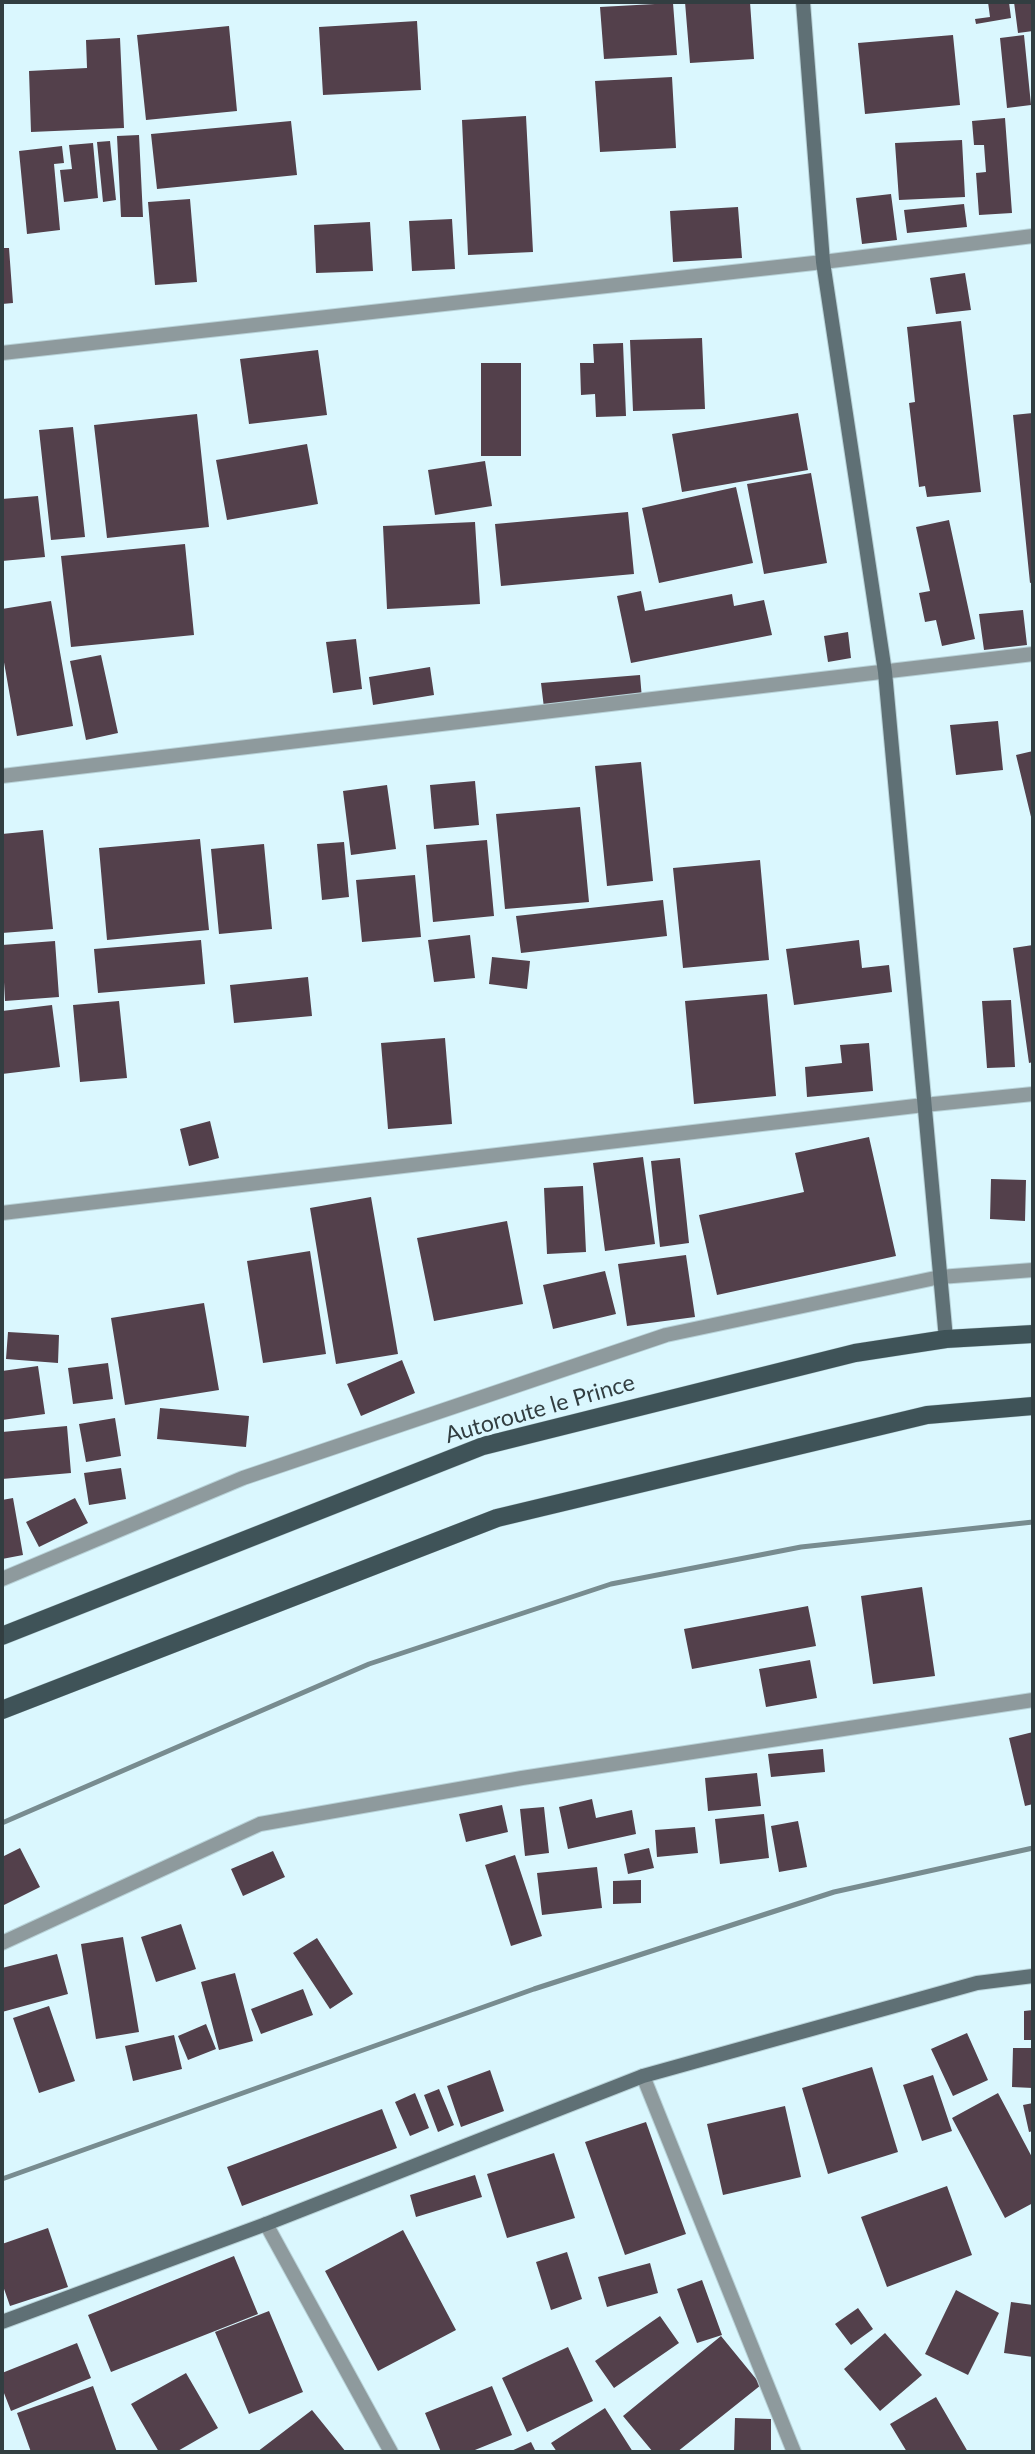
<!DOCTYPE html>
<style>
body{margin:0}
#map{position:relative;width:1035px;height:2454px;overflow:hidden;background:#daf7fe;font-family:Lato,sans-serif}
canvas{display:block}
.frame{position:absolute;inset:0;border:4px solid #323e41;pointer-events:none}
</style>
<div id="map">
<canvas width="1035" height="2454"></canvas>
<div class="frame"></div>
</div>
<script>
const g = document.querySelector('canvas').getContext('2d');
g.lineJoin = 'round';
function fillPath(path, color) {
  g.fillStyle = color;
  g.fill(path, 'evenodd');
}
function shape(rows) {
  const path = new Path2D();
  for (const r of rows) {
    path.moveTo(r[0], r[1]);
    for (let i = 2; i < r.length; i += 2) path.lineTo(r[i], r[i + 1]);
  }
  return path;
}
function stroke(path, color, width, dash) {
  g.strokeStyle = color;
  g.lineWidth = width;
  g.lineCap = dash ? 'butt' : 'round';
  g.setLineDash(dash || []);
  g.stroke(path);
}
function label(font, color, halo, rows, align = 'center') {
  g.font = font + ' Lato,sans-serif';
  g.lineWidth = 7;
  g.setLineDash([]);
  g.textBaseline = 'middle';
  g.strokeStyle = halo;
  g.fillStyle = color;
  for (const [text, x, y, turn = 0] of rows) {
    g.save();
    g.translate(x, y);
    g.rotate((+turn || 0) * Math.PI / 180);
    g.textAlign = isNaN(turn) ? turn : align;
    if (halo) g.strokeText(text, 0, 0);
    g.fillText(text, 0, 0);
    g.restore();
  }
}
const building = shape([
 [685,2,750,2,754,59,690,63],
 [988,2,1009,2,1011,18,976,24,975,19,990,17],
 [1014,2,1033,2,1033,31,1018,33],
 [673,3,677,55,604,59,600,7],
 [417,21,421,90,323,95,319,27],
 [229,26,237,111,146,120,137,35],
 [953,35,960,105,865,114,858,43],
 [1024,35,1031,105,1007,108,1000,38],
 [120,38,124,128,31,132,29,71,87,68,86,40],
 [672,77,676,148,600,152,595,81],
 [526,116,533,252,468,255,462,120],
 [1005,118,1012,213,979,215,976,173,986,172,984,145,974,145,972,121],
 [291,121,297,175,157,189,151,134],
 [139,135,143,217,121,217,117,136],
 [962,140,965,197,899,200,895,143],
 [110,141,116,200,103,202,97,142],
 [93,143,98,198,64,202,60,170,72,169,69,145],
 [62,146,64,163,54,164,60,230,27,234,19,151],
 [891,194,897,240,862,244,856,198],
 [190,199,197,282,155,285,148,202],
 [964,204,967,227,907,233,904,210],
 [738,207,742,258,673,262,670,211],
 [452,219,455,269,412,271,409,221],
 [370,222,373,271,316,273,314,225],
 [2,248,9,248,13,303,2,304],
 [965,273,971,310,936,314,930,278],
 [961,321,981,492,927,497,925,486,919,487,909,403,915,402,907,327],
 [702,338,705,409,633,411,630,340],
 [623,343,626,416,596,417,595,394,581,395,580,363,594,363,593,344],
 [318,350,327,415,249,424,240,359],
 [481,363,521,363,521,456,481,456],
 [798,413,808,470,682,492,672,434],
 [1033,413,1033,582,1030,583,1013,415],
 [197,414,209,527,107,538,94,425],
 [73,427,85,537,51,540,39,430],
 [307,444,318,504,227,520,216,460],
 [485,461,492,506,435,515,428,470],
 [811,473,827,563,764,574,747,484],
 [736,487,753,563,659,583,642,508],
 [38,496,45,557,2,561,2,499],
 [628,512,634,574,501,586,495,524],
 [949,520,975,639,942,646,936,620,925,622,919,593,930,591,916,527],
 [475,522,480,604,387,609,383,526],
 [185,544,194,635,71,647,61,556],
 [641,591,645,611,732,594,734,606,764,600,772,635,631,663,617,596],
 [51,601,73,726,17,736,2,651,2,609],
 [1023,610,1027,645,984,650,979,614],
 [848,632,851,658,828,662,824,636],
 [356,639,362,689,333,693,326,642],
 [101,655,118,733,86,740,70,661],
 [430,667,434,695,373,705,369,677],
 [640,675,642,699,544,708,541,683],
 [998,721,1003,770,956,775,950,725],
 [1033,751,1033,821,1032,821,1016,755],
 [641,762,653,881,607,886,595,766],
 [475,781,479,825,434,829,430,785],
 [387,785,396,849,351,855,343,791],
 [580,807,589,902,505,909,496,814],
 [43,830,53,929,2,933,2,834],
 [200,839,209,930,107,940,99,848],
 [487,840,494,916,433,922,426,845],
 [344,842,349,897,322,900,317,844],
 [264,844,272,929,219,934,211,849],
 [760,860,769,960,683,968,673,868],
 [415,875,421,937,362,942,356,880],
 [663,900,667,936,521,953,516,916],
 [470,935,475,978,434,982,428,940],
 [201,940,205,984,98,993,94,949],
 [859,940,862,968,889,965,892,992,794,1005,786,949],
 [55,941,59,997,5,1001,2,945],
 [1033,945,1033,1062,1029,1063,1013,948],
 [492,957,530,961,527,989,489,984],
 [308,977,312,1016,234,1023,230,985],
 [767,994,776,1096,694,1104,685,1001],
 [1011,1000,1015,1067,987,1068,982,1001],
 [119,1001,127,1078,80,1082,73,1005],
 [52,1005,60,1067,2,1074,2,1011],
 [445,1038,452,1124,388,1129,381,1043],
 [869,1043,873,1091,807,1097,805,1067,842,1063,840,1045],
 [210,1121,219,1158,189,1166,180,1129],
 [869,1137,896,1256,717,1295,699,1215,804,1192,795,1153],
 [643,1157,655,1244,605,1251,593,1163],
 [680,1158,689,1243,660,1247,651,1161],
 [991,1179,1026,1180,1025,1221,990,1219],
 [583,1186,586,1252,547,1254,544,1188],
 [371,1197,398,1354,336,1364,310,1208],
 [507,1221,523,1304,434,1321,417,1238],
 [310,1251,326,1354,263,1363,247,1261],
 [686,1255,695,1317,627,1326,618,1264],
 [605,1271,616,1314,553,1329,543,1285],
 [204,1303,219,1390,125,1405,111,1318],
 [8,1332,59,1335,58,1363,6,1359],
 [402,1360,415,1393,361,1416,347,1384],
 [108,1363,113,1399,73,1404,68,1368],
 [38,1366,45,1414,2,1420,2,1371],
 [160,1408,249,1416,246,1447,157,1439],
 [115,1418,121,1456,86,1462,79,1424],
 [67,1426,71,1473,2,1479,2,1432],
 [121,1468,126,1499,89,1505,84,1473],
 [13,1498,23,1555,2,1559,2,1500],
 [75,1498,88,1523,39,1547,26,1522],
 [922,1587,935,1676,873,1684,861,1596],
 [808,1606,816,1646,692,1669,684,1629],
 [810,1660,817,1698,766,1707,759,1669],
 [1033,1732,1033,1804,1025,1806,1009,1738],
 [823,1749,825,1772,771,1777,768,1754],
 [757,1773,761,1806,708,1811,705,1778],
 [592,1799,596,1818,632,1810,636,1834,568,1849,559,1807],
 [502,1805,508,1832,466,1842,459,1814],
 [544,1807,549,1853,525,1856,520,1809],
 [764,1814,769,1858,720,1864,715,1819],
 [798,1821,807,1867,779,1872,771,1826],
 [695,1827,698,1853,657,1857,655,1830],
 [20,1848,40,1887,2,1906,2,1857],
 [649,1848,654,1868,628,1874,624,1854],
 [273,1851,285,1877,243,1896,231,1869],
 [515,1855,542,1936,511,1946,485,1865],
 [597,1867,602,1908,542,1915,537,1873],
 [641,1880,641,1903,613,1904,613,1881],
 [181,1924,196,1969,156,1982,141,1937],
 [123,1937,139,2032,96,2039,81,1944],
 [317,1938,353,1994,330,2009,293,1953],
 [57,1954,68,1994,2,2012,2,1968],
 [235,1973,253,2041,219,2050,201,1982],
 [303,1989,313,2015,261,2034,251,2009],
 [49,2006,75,2081,39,2093,13,2018],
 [1033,2010,1033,2040,1024,2040,1024,2011],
 [206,2024,216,2049,188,2060,178,2036],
 [967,2033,988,2080,953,2096,931,2049],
 [174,2035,182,2069,133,2081,125,2046],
 [1013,2048,1033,2048,1033,2088,1012,2087],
 [872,2067,898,2152,828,2174,802,2088],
 [490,2070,504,2111,461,2127,447,2086],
 [933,2075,952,2131,922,2141,903,2085],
 [439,2089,454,2125,438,2132,424,2095],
 [415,2093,429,2128,410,2136,395,2102],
 [998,2093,1033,2159,1033,2203,1005,2218,952,2118],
 [1033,2103,1033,2131,1029,2132,1023,2105],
 [785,2106,801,2177,723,2195,707,2124],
 [382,2109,397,2148,242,2206,227,2167],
 [646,2122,686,2234,625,2255,585,2142],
 [554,2153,575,2218,507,2238,487,2174],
 [475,2175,482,2197,416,2217,410,2195],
 [947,2186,972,2255,887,2287,861,2217],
 [48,2228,68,2287,10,2306,2,2283,2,2244],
 [403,2230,456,2330,378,2371,325,2271],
 [567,2252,582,2299,551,2310,536,2262],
 [234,2256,258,2314,111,2372,88,2315],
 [650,2263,658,2293,607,2307,598,2277],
 [702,2280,722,2335,697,2343,677,2289],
 [956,2290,999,2313,968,2375,925,2354],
 [1011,2302,1033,2305,1033,2357,1004,2353],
 [858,2308,873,2329,851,2345,835,2324],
 [269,2311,303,2392,249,2414,215,2332],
 [660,2316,679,2343,614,2388,595,2361],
 [885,2333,922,2375,880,2411,844,2369],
 [721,2336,761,2385,677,2452,653,2452,623,2416],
 [77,2343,91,2378,11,2411,2,2388,2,2373],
 [568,2347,593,2401,527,2432,502,2378],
 [186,2373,218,2428,176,2452,159,2452,131,2404],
 [93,2386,117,2452,31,2452,17,2413],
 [492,2386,512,2435,470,2452,441,2452,425,2413],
 [936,2397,968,2452,907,2452,890,2424],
 [605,2408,633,2452,557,2452,551,2443],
 [312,2410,346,2452,257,2452],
 [735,2418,771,2419,771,2452,734,2452],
 [531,2442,536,2452,509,2452]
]);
const lane = shape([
 [2,1943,260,1824,522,1778,1033,1700],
 [643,2076,794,2452]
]);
const street = shape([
 [2,353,823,262,1033,236],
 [2,776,1033,654],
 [2,1213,924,1105,1033,1094],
 [2,1579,243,1478,666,1335,940,1277,1033,1270],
 [266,2224,391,2452]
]);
const secondary = shape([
 [803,2,823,262,885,672,946,1339],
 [2,2322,266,2224,643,2076,977,1983,1033,1976]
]);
const primary = shape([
 [2,1636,483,1446,855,1353,946,1339,1033,1334],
 [2,1710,497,1518,927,1415,1033,1406]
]);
const rail = shape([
 [2,1823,369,1664,611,1584,801,1547,1033,1522],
 [2,2179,534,1989,834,1892,1033,1848]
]);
const streetNames = [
 ["Autoroute le Prince",540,1409,-16]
];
fillPath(building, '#53404b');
stroke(lane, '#b8d2d8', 16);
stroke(street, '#b8d2d8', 16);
stroke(secondary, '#b8d2d8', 16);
stroke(primary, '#b8d2d8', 19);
stroke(lane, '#8e9a9d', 14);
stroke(street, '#8e9a9d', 14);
stroke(secondary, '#5f7075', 14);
stroke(primary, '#3f5358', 18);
stroke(rail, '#788c90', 5);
label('23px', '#323e41', '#daf7fe', streetNames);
</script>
